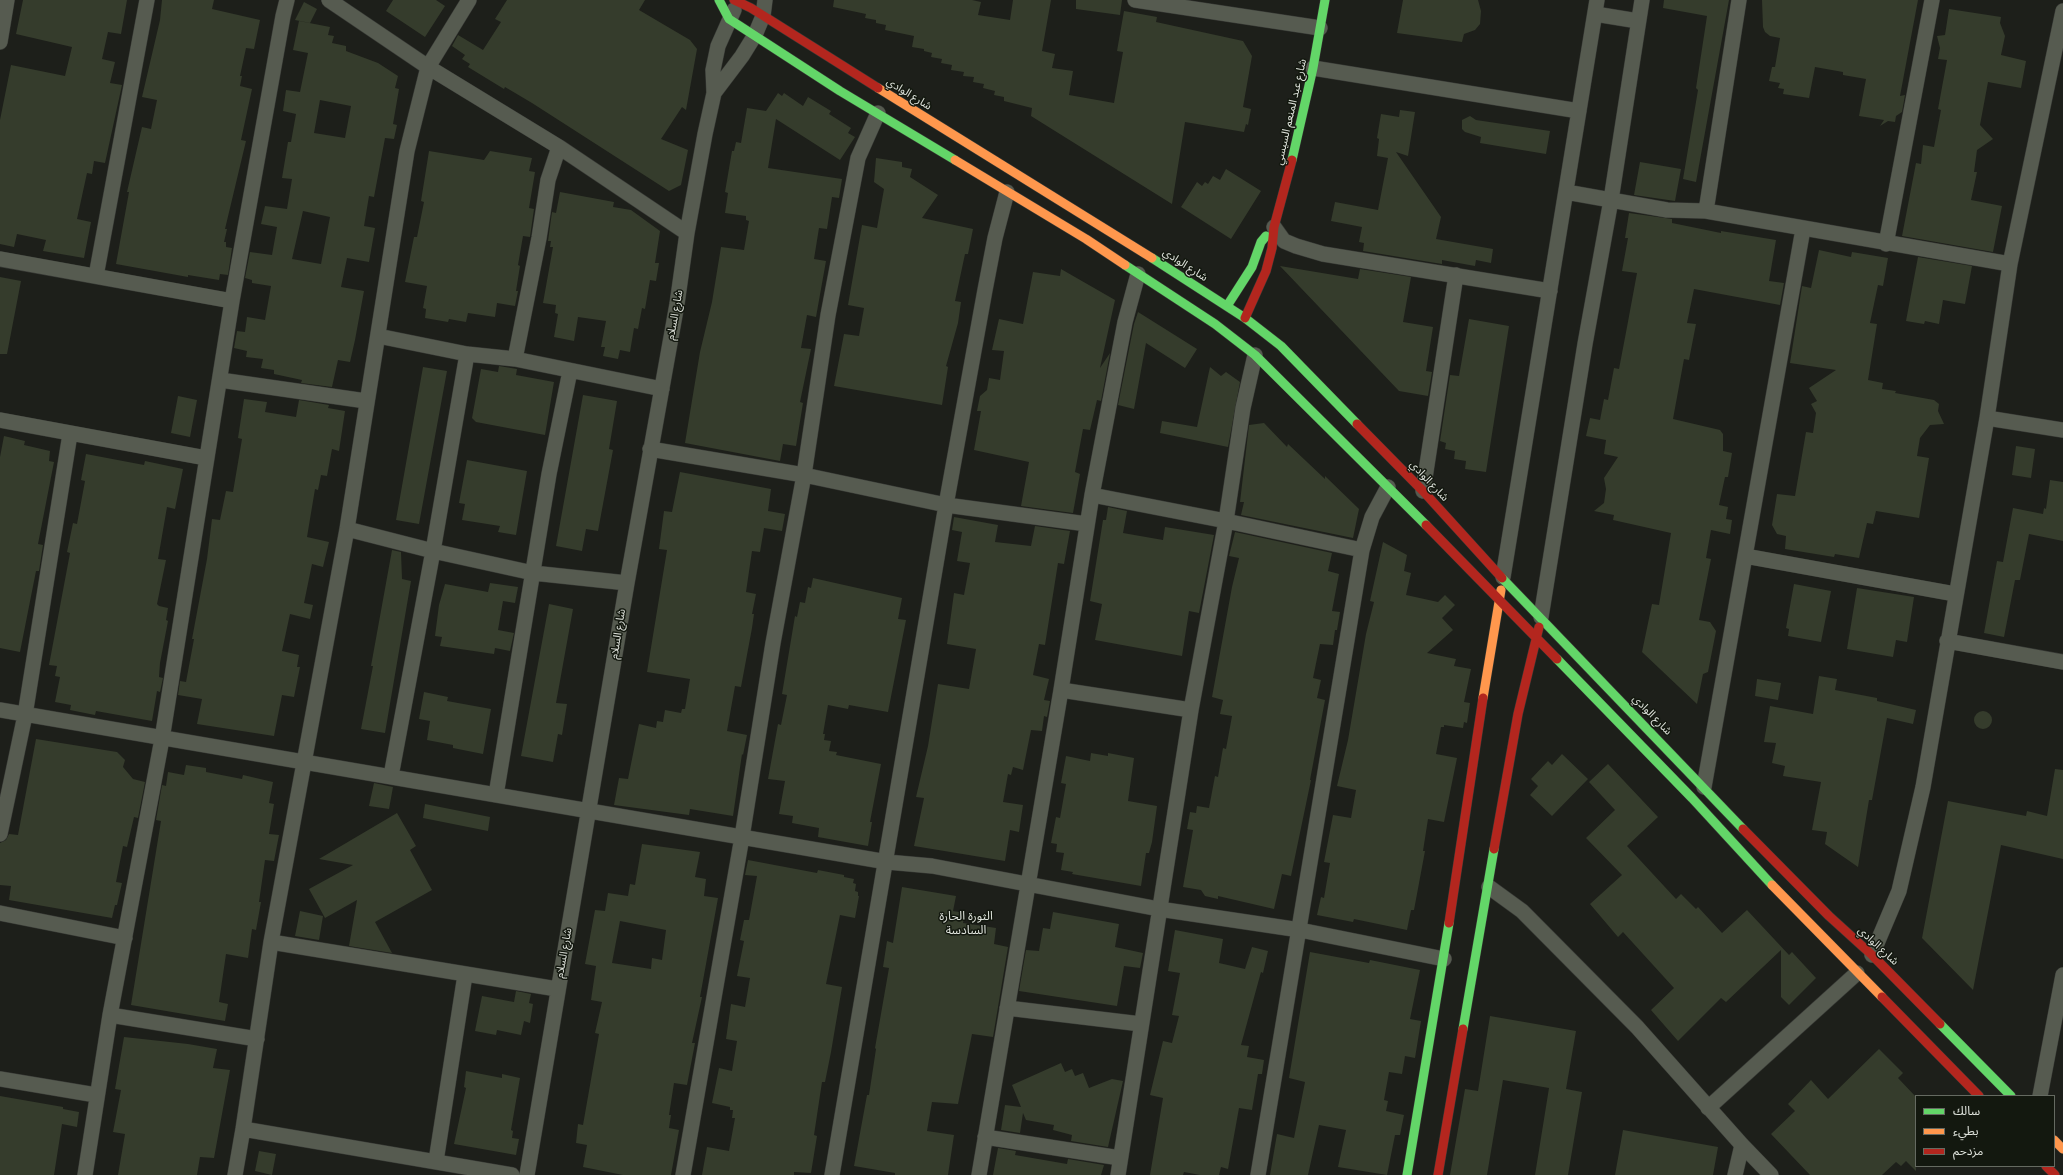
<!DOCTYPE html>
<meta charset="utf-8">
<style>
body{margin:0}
#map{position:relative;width:2063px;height:1175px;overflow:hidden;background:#1d1f1a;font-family:"IBM Plex Sans","Noto Sans Arabic",sans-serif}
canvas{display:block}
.legend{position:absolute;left:1915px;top:1095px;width:140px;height:72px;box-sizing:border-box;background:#13180f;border:1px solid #656a61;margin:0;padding:5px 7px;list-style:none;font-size:12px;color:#e0e4dd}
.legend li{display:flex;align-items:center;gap:8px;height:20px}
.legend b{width:20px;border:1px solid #656a61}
</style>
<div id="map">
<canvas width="2063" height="1175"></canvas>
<ul class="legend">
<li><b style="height:5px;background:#63d668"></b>سالك</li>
<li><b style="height:5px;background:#ff974d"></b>بطيء</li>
<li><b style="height:5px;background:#b3261e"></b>مزدحم</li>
</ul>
</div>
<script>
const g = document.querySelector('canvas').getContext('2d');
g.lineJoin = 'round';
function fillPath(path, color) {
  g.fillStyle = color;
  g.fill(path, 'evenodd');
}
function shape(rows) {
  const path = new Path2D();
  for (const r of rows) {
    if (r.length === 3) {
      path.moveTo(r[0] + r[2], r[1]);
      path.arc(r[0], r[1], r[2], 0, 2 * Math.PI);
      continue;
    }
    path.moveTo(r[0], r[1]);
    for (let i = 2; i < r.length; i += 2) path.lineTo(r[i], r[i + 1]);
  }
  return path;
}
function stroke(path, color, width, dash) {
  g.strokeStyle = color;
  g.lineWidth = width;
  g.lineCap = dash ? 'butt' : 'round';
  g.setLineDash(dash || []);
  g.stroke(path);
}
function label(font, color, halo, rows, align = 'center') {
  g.font = font + ' "IBM Plex Sans","Noto Sans Arabic",sans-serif';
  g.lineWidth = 3;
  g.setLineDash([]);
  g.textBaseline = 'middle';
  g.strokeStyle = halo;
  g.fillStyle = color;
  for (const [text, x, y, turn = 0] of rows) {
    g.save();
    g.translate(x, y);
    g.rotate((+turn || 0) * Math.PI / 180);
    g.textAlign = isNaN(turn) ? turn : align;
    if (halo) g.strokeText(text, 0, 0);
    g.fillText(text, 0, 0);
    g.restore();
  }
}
const building = shape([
 [23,0,127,0,121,34,108,32,102,59,115,62,110,83,122,85,105,163,94,161,92,174,87,173,77,219,91,222,84,258,43,251,46,240,17,234,14,247,0,244,0,120,11,65,65,76,72,47,16,34],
 [162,0,214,0,212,9,260,20,254,49,246,48,240,76,242,76,240,86,252,89,241,140,246,141,225,229,227,229,224,242,226,242,226,247,232,248,228,275,220,274,219,280,188,275,188,277,116,264,129,192,127,192,142,127,151,129,157,100,142,97,160,20],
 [393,0,436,0,445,6,425,37,386,11],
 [507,0,645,0,639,10,690,40,697,49,686,110,682,107,661,139,688,150,681,185,669,191,532,103,505,87,504,89,468,67,470,64,462,59,465,55,452,46,458,35,483,50,501,22,495,19],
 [834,0,972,0,981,2,978,15,1010,20,1013,0,1051,0,1042,51,1055,54,1052,68,1073,71,1069,95,1114,103,1123,52,1117,51,1124,11,1157,17,1156,22,1243,41,1252,56,1243,107,1251,109,1248,125,1246,124,1244,132,1185,122,1172,204,1031,116,1032,108,1004,101,1004,97,994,95,995,91,983,88,984,84,973,82,974,77,963,76,964,72,951,70,952,65,941,63,942,59,931,57,932,53,924,51,924,49,912,47,914,36,885,30,886,25,876,23,876,20,865,18,866,14,833,7],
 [1076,0,1122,0,1120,15,1076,9],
 [1403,0,1478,0,1481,11,1480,24,1475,30,1464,34,1462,42,1397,33],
 [1664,0,1729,0,1696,182,1683,179,1698,90,1696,88,1707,16,1663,8],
 [1762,0,1918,0,1900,96,1905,95,1902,112,1896,116,1895,122,1888,121,1880,126,1884,120,1859,116,1866,79,1843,75,1843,72,1815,67,1809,98,1783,94,1784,89,1778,88,1780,83,1769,81,1772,67,1775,67,1780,38,1770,36,1765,32,1763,27],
 [304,2,317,9,310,23,295,20],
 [1949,9,2001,17,2000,23,2005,36,2001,55,2026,61,2021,88,1988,82,1980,125,1993,139,1977,150,1974,172,1977,172,1971,200,2002,206,1993,252,1902,236,1916,163,1921,164,1923,145,1934,147,1941,110,1938,109,1947,60,1938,59,1940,48,1937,36,1945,35],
 [299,21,330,27,328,35,334,36,332,43,346,46,346,51,378,63,398,76,395,88,399,89,393,124,397,125,394,139,385,138,374,197,369,196,364,226,375,228,369,262,347,258,341,287,364,291,355,340,350,362,338,360,332,387,301,383,302,380,274,374,274,370,261,368,263,359,246,357,247,351,234,348,237,331,245,332,247,317,265,320,271,286,252,283,252,280,245,278,250,252,272,255,277,227,261,224,265,206,287,209,292,179,282,178,288,142,291,142,296,114,283,111,286,90,300,92,308,53,293,50],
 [320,100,351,106,345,138,314,133],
 [303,211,330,217,321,264,292,259],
 [778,93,782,96,784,93,803,106,808,97,831,111,829,114,851,128,848,133,855,137,840,160,776,119,768,168,842,179,839,198,832,197,827,229,819,228,814,259,826,261,816,317,807,315,801,348,811,349,800,402,803,403,796,446,783,444,780,461,685,443,700,352,712,302,721,247,744,250,749,221,746,220,746,216,725,213,728,193,725,192,732,151,734,151,736,142,741,143,747,108,766,111],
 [1400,110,1415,112,1408,156,1396,152,1441,217,1436,239,1493,249,1491,263,1476,260,1475,266,1442,260,1442,264,1363,251,1364,243,1359,242,1362,227,1331,221,1335,202,1378,210,1388,158,1377,156,1379,139,1377,138,1381,114,1399,117],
 [1470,116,1476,120,1550,131,1546,154,1480,143,1481,137,1465,132,1462,129,1462,120],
 [429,151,484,160,490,151,532,158,529,171,535,172,529,208,534,209,530,237,523,236,518,265,520,266,516,291,518,291,515,306,497,303,495,317,468,313,466,322,449,319,448,322,425,318,426,309,423,308,427,286,405,282,414,237,417,237,424,202,421,201],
 [876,158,902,162,902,167,912,169,910,177,938,195,922,218,973,229,968,254,965,254,955,301,961,302,958,323,946,366,948,367,942,405,834,386,844,334,859,336,864,308,848,305,862,225,877,228,884,189,874,182],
 [1640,162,1681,169,1675,201,1634,195],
 [1226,169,1261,191,1231,239,1181,207,1197,182,1202,186,1205,182,1208,184,1213,176,1220,180],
 [560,192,614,202,613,207,631,210,660,231,655,263,659,263,656,281,650,280,645,309,642,308,638,329,634,328,630,352,620,350,618,359,603,356,605,347,601,347,606,321,578,317,574,341,554,337,558,314,555,313,556,305,543,303,553,247,550,247,551,241,548,241,552,212,556,213],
 [1629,213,1672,219,1672,223,1721,233,1721,231,1776,240,1769,281,1784,283,1780,305,1694,289,1687,323,1696,324,1689,360,1684,359,1673,419,1720,430,1723,434,1723,451,1732,453,1728,477,1725,477,1719,505,1728,507,1726,519,1732,520,1730,534,1711,530,1706,558,1711,559,1699,620,1710,622,1716,631,1708,672,1703,674,1697,704,1642,652,1652,604,1659,605,1671,533,1613,520,1614,515,1594,511,1604,503,1606,489,1604,478,1618,457,1604,454,1606,440,1586,436,1590,418,1600,420,1604,399,1608,400,1614,368,1619,369,1627,327,1637,273,1622,271,1628,238,1625,238],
 [1819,250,1851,257,1852,252,1888,258,1883,286,1878,285,1870,323,1877,324,1868,380,1883,383,1882,389,1896,391,1895,393,1934,400,1939,404,1938,411,1944,424,1930,425,1920,438,1917,456,1929,458,1919,518,1876,511,1873,524,1867,523,1859,558,1835,554,1834,557,1785,549,1786,536,1777,534,1772,525,1777,494,1795,496,1806,432,1813,433,1816,413,1811,404,1817,401,1809,388,1836,370,1790,363,1802,286,1811,288],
 [1918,257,1972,266,1965,304,1943,300,1939,324,1925,321,1924,324,1906,321],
 [1280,266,1358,279,1360,269,1411,277,1403,322,1433,327,1426,371,1432,372,1428,396,1399,391],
 [1061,269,1115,300,1100,368,1110,353,1101,401,1097,400,1090,430,1083,429,1075,472,1080,474,1073,513,1021,506,1029,462,974,450,981,411,977,411,980,396,987,390,989,378,1000,380,1004,351,992,350,999,319,1023,324,1033,272,1060,276],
 [0,277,21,281,7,354,0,354],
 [1138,312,1197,349,1185,368,1146,343,1134,409,1118,405,1134,324],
 [1469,319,1509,326,1486,472,1465,469,1466,461,1454,459,1455,451,1445,449,1446,443,1440,441,1450,375,1459,376],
 [499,366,517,369,516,375,554,382,545,435,476,422,472,418,481,369,498,372],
 [423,367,447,371,419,524,396,520],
 [1210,367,1221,376,1226,372,1240,382,1228,447,1160,433,1162,421,1197,427],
 [583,395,617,401,609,449,613,450,598,531,586,529,582,551,556,546],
 [178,396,197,400,190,437,171,433],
 [244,399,267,402,265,412,296,417,299,400,329,405,328,408,345,411,339,451,332,449,327,476,321,475,318,490,315,489,307,537,329,542,323,567,312,564,304,603,313,605,310,619,290,614,282,651,299,655,297,667,300,667,294,697,282,695,274,736,197,724,202,699,178,695,180,681,186,682,194,639,192,639,207,559,212,519,220,520,226,491,233,492,242,439,238,438],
 [1264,423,1287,447,1288,444,1325,479,1325,476,1359,509,1353,538,1241,515,1244,502,1240,502,1249,425],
 [4,436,25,441,24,445,50,451,49,461,54,462,38,544,43,545,39,571,36,571,20,652,0,648,0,457],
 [2016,446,2035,449,2031,478,2012,475],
 [86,454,144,465,145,461,183,469,175,509,167,507,158,559,166,560,157,604,159,606,168,608,166,620,168,621,160,663,159,677,163,678,160,692,157,691,152,721,96,711,95,715,70,710,71,705,55,702,60,677,55,676,57,666,49,665,70,553,67,552,73,523,77,524,85,481,81,480],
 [467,460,527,471,516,535,498,532,500,526,462,520,465,504,459,503],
 [680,472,771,489,768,511,785,514,782,531,764,528,760,552,752,551,746,592,756,594,752,614,754,614,752,628,741,687,735,686,727,731,747,735,743,755,742,754,733,816,690,809,689,815,614,805,619,778,628,779,639,724,656,728,657,721,663,722,665,710,681,713,682,709,685,709,690,679,647,672,667,550,659,549,664,511,672,512],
 [2050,480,2063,482,2063,541,2029,534,2020,580,2015,580,2004,637,1984,633,1997,561,2003,562,2013,508,2043,514,2044,508,2046,509],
 [1108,507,1127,511,1123,533,1163,540,1165,527,1214,535,1199,613,1189,611,1182,656,1095,640,1102,604,1090,601,1103,520,1106,520],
 [954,517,998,525,995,542,1031,546,1035,526,1070,531,1064,564,1058,563,1045,645,1039,644,1033,675,1049,679,1044,700,1050,701,1047,717,1044,716,1042,731,1031,730,1023,770,1013,767,1011,775,1008,774,1003,802,1023,805,1019,832,1010,830,1005,861,914,846,924,798,916,797,928,746,938,684,969,689,976,649,947,644,954,593,964,595,970,563,957,561,962,532,952,530],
 [1235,532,1332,553,1328,571,1339,574,1332,611,1340,612,1337,630,1335,630,1333,645,1320,644,1313,678,1321,680,1317,698,1325,700,1310,780,1311,780,1291,876,1282,874,1274,909,1218,896,1218,899,1205,896,1201,890,1183,887,1193,830,1187,829,1190,812,1196,813,1197,806,1209,808,1215,776,1218,777,1223,748,1226,749,1232,716,1220,714,1223,700,1212,697,1232,587,1239,558,1229,556],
 [1383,542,1407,555,1404,571,1411,573,1406,595,1438,602,1445,595,1455,605,1442,618,1453,630,1427,653,1456,659,1454,666,1471,669,1464,702,1470,703,1467,723,1464,722,1463,728,1444,725,1444,727,1441,727,1436,754,1457,758,1444,822,1428,819,1423,851,1425,851,1414,910,1411,910,1407,930,1354,919,1353,922,1317,915,1321,897,1324,898,1330,863,1324,862,1333,815,1351,818,1356,790,1337,786,1348,740,1366,634,1374,602,1370,601],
 [392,550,401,552,402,579,411,581,385,733,361,729,373,666,371,666],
 [813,578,902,598,898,619,906,620,888,712,849,705,848,709,828,705,823,734,825,734,824,740,831,741,829,751,837,752,836,755,881,764,870,822,872,822,868,846,818,837,819,828,792,823,793,816,779,814,785,781,768,779,778,724,781,725,787,695,782,694,795,616,797,617,800,602,805,603,808,587,811,588],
 [490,583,518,587,515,603,503,601,498,630,514,633,510,651,495,648,494,654,440,646,442,637,435,636,439,605,445,584,488,592],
 [1794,584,1831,591,1821,642,1788,636,1789,629,1786,628],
 [1857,588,1914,597,1907,642,1896,640,1893,657,1847,649],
 [549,604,573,609,556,703,567,704,562,735,558,734,553,762,521,756],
 [1819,676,1837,679,1835,690,1877,698,1877,701,1916,710,1913,724,1887,718,1872,800,1869,800,1858,867,1825,844,1827,832,1812,830,1821,782,1783,776,1785,766,1772,763,1776,743,1764,742,1770,706,1813,714],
 [1757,679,1781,683,1778,700,1755,696],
 [424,692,448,697,447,701,491,709,483,754,453,748,453,745,427,740,430,721,419,719],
 [1983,720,9],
 [36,739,117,752,125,760,123,767,133,779,145,782,138,818,134,817,127,847,123,846,116,882,122,883,117,905,115,905,112,918,9,900,11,886,0,885,0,843,6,840,9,834,18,835],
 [1091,753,1108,756,1108,753,1134,758,1128,801,1157,806,1152,842,1149,853,1146,853,1141,886,1072,874,1073,872,1061,870,1064,853,1056,852,1057,844,1051,843,1056,817,1060,818,1066,784,1061,783,1066,756,1090,761],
 [1562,754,1588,779,1552,816,1530,795,1538,786,1531,779,1548,761,1552,765],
 [1608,764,1658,817,1627,846,1676,899,1681,894,1696,909,1698,907,1722,933,1747,910,1789,955,1792,952,1816,978,1789,1005,1781,997,1781,950,1726,1002,1721,998,1678,1041,1651,1010,1674,988,1623,932,1618,937,1590,904,1622,875,1586,838,1615,810,1589,782],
 [186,765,206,768,206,772,242,779,243,775,273,782,269,803,274,804,269,834,279,835,274,861,265,860,259,902,261,902,256,930,252,929,248,958,226,954,219,1002,228,1004,225,1021,131,1005,161,821,156,820,162,785,166,786,168,772,184,775],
 [2055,769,2063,770,2063,859,2001,845,1973,990,1922,938,1948,801,2026,816,2027,811,2047,816],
 [374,783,393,787,389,809,369,806],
 [425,804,490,817,488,831,423,818],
 [397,813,416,846,410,850,432,890,375,922,392,953,349,946,357,900,325,918,309,889,353,865,319,859],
 [642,844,700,852,695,877,706,879,704,896,718,898,700,997,702,997,692,1043,695,1043,687,1085,674,1083,669,1115,671,1115,669,1128,679,1130,671,1175,623,1175,583,1167,587,1145,576,1143,578,1124,583,1125,599,1034,595,1033,602,1002,591,1000,596,966,585,964,595,910,605,911,608,893,628,896,630,884,635,885],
 [620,921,666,930,662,960,652,958,651,969,612,963],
 [748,860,817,873,818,870,844,875,844,877,854,879,853,883,856,884,855,891,858,892,858,896,859,896,855,918,840,915,826,984,842,987,831,1052,825,1082,822,1082,814,1135,817,1136,811,1173,794,1172,794,1175,702,1175,707,1147,729,1151,735,1118,732,1118,733,1110,730,1110,730,1107,712,1103,719,1068,732,1071,737,1041,726,1039,731,1004,745,1007,750,978,737,976,744,941,740,940,744,920,749,920,757,876,745,875],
 [902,887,956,896,953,911,965,913,963,923,996,928,994,944,1008,947,993,1037,972,1034,958,1104,932,1102,927,1131,954,1135,948,1175,895,1175,895,1173,854,1166,867,1095,869,1095,876,1049,875,1048,889,968,883,967,887,941,893,943],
 [300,911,323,916,319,940,295,936],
 [1053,912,1119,924,1115,947,1143,953,1140,968,1124,966,1117,1006,1019,991,1026,950,1039,951,1043,928,1050,929],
 [1175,930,1223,939,1219,963,1245,969,1252,947,1268,951,1263,973,1261,972,1241,1045,1249,1046,1247,1057,1264,1060,1262,1074,1258,1074,1252,1110,1239,1108,1228,1169,1221,1167,1219,1175,1200,1175,1184,1172,1183,1175,1150,1175,1163,1098,1150,1095,1163,1041,1172,1043,1179,1016,1172,1015,1180,973,1168,971],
 [1310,952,1369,963,1370,960,1420,970,1410,1019,1421,1021,1415,1058,1405,1056,1402,1074,1389,1072,1384,1100,1388,1101,1386,1111,1404,1115,1400,1135,1395,1135,1387,1175,1338,1167,1346,1130,1319,1125,1308,1175,1270,1175,1277,1134,1294,1138,1305,1082,1289,1078],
 [516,991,531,994,529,1003,533,1004,530,1023,524,1021,521,1035,497,1030,496,1035,475,1031,482,996,514,1002],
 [1490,1016,1576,1031,1566,1089,1582,1092,1568,1175,1535,1175,1549,1088,1503,1080,1487,1175,1450,1175,1465,1089,1478,1091],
 [124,1037,188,1044,217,1049,213,1068,230,1070,214,1158,200,1157,197,1175,118,1175,125,1134,113,1132,121,1090,115,1089],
 [1879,1049,1903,1073,1898,1078,1916,1097,1916,1171,1906,1161,1901,1166,1896,1162,1882,1175,1810,1175,1771,1134,1795,1111,1788,1104,1811,1080,1828,1099],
 [1061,1063,1065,1072,1072,1069,1075,1076,1083,1073,1089,1088,1112,1079,1123,1081,1108,1147,1071,1141,1072,1135,1053,1130,1054,1125,1026,1120,1023,1113,1020,1133,1001,1130,1005,1105,1021,1107,1012,1085],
 [466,1071,502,1078,502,1074,520,1078,511,1130,513,1131,512,1138,519,1139,516,1155,454,1144,466,1088,464,1087],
 [0,1096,63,1107,63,1109,79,1112,77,1127,62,1124,54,1175,0,1175],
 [1623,1130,1718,1147,1713,1175,1615,1175],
 [998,1148,1016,1151,1015,1155,1067,1164,1068,1159,1104,1165,1101,1175,993,1175],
 [259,1151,276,1154,272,1175,255,1171]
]);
const street = shape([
 [329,0,428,67,559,147,687,233],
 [1135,0,1320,28],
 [1595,14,1638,21],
 [0,42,7,0],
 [1313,68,1579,111],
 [714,93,742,56,755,35,763,16,765,0],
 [1566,192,1667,210,1706,211,2010,264],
 [1706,211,1739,0],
 [1274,227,1284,241,1296,246,1323,254,1550,291],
 [1886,244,1932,0],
 [0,259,232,301],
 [96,276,147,0],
 [378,336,467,354,515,359,662,389],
 [515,359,539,238,548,180,559,147],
 [220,380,366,401],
 [1987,418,2063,430],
 [0,420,206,458],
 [650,449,804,475,946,505,1087,524],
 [1423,491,1456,275],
 [1092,495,1226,521,1362,550],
 [347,529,433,551,533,573,627,583],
 [1745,556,1955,594],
 [1503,577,1597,0],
 [1541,617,1585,344,1611,200,1642,0],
 [1947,641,2063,662],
 [1061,690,1191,710],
 [0,710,887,862,932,866,1159,909,1300,930,1444,959],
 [391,776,433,551,467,354],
 [1704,787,1803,229],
 [496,795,549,474,570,371],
 [0,834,25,715,70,434],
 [1489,887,1522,911,1637,1027,1742,1145,1771,1175],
 [0,913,125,938],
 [271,942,557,989],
 [1872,955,1899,891,1923,787,1987,418,2010,264,2063,11],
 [1007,1008,1141,1024],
 [110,1015,257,1039],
 [0,1079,96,1095],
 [2040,1096,2063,975],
 [1708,1108,1857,973],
 [243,1129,512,1175],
 [985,1137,1120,1158],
 [436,1161,465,975],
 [85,1175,110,1015,162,739,232,301,283,16,287,0],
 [235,1175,243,1129,271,942,347,529,407,151,428,67,469,0],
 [527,1175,627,583,677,304,687,233,705,134,714,93,713,70,718,46,734,10],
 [683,1175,742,837,773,643,804,475,828,315,858,158,878,113],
 [832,1175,946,505,985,290,995,238,1007,192],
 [979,1175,1061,690,1092,495,1125,322,1138,274],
 [1118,1175,1191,710,1226,521,1243,408,1255,355],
 [1258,1175,1362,550,1372,517,1388,487],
 [1735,1175,1742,1145]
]);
const fast = shape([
 [719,0,729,19,840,91,955,160],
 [1292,160,1313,68,1325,0],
 [1152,258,1245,318,1281,346,1357,424],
 [1125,265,1215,324,1255,355,1426,525],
 [1227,306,1252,267,1261,242,1266,236],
 [1502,578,1743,829],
 [1557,659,1692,798,1772,885],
 [1940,1024,2011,1096],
 [1463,1029,1494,849],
 [1407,1175,1449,923]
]);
const slow = shape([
 [878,88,1152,258],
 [955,160,1086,239,1125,265],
 [1483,698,1501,590],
 [1772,885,1882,997],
 [2054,1140,2063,1149]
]);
const jam = shape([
 [734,0,751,8,878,88],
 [1245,318,1266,271,1272,248,1274,227,1292,160],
 [1357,424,1423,491,1502,578],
 [1426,525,1557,659],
 [1743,829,1829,916,1872,955,1940,1024],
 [1494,849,1518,714,1539,627],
 [1449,923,1483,698],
 [1882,997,1979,1096],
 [2046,1166,2055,1175],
 [1438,1175,1463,1029]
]);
const streetNames = [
 ["شارع الوادي",909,94,32],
 ["شارع عبد المنعم السيسي",1291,112,-77],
 ["شارع الوادي",1185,265,33],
 ["شارع السلام",675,315,-80],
 ["شارع الوادي",1429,481,47],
 ["شارع السلام",618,634,-81],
 ["شارع الوادي",1652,715,46],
 ["شارع الوادي",1878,946,43],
 ["شارع السلام",564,953,-80]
];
const neighbourhoodNames = [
 ["الثورة الحارة",966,917],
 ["السادسة",966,931]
];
fillPath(building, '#353c2c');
stroke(street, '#383a36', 16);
stroke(fast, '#383a36', 10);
stroke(slow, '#383a36', 10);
stroke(jam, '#383a36', 10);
stroke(street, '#565b50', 15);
stroke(fast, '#63d668', 9);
stroke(slow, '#ff974d', 9);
stroke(jam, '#b3261e', 9);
label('11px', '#e0e4dd', '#13180f', streetNames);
label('12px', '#e0e4dd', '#13180f', neighbourhoodNames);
</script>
